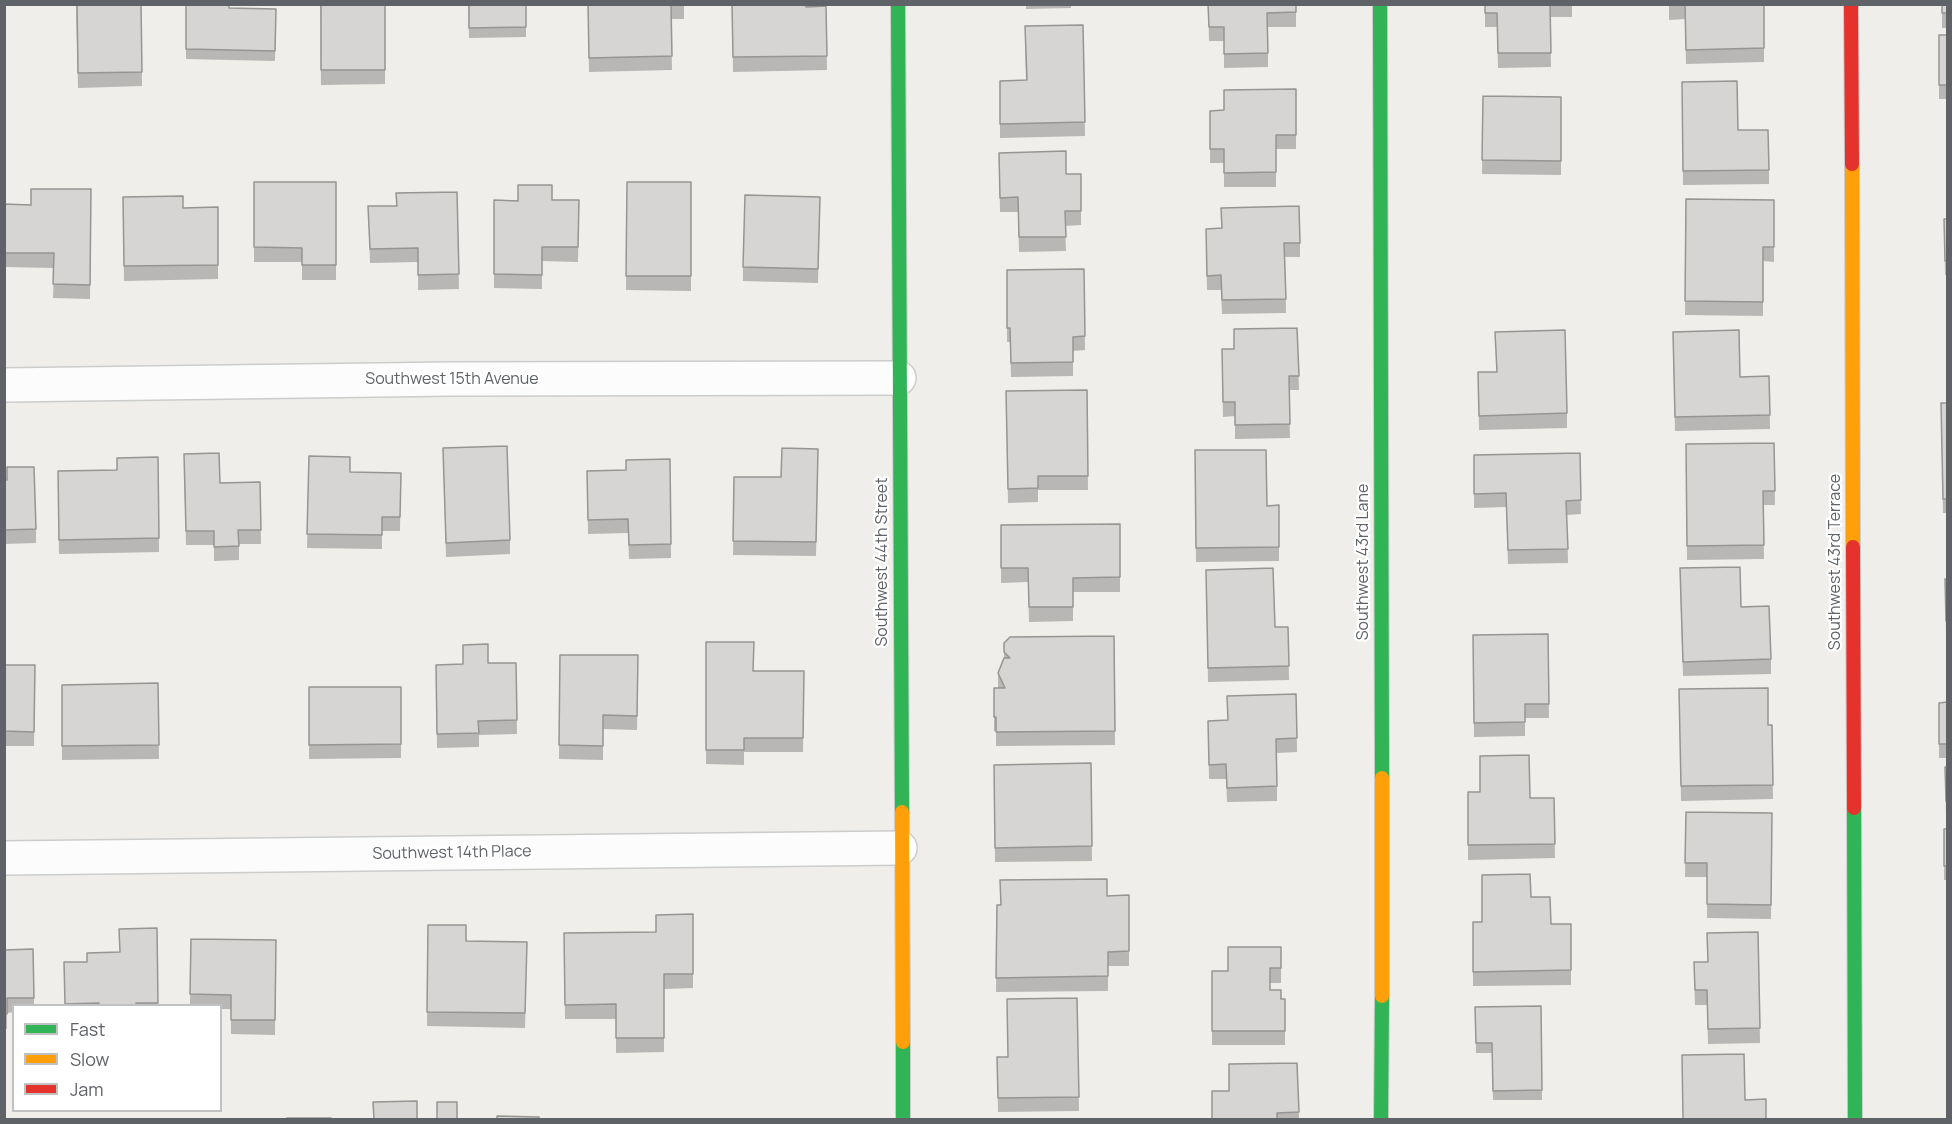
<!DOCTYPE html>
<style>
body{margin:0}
#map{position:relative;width:1952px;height:1124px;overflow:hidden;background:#efeeea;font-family:Manrope,sans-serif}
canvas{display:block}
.frame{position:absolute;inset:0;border:6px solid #5f6368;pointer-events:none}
.legend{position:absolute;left:12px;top:1004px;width:210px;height:108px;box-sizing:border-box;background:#fff;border:2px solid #bfc1c3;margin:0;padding:8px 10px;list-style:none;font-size:18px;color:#5f6368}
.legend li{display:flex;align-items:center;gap:12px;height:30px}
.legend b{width:30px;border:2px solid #bfc1c3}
</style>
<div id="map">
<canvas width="1952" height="1124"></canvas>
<div class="frame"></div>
<ul class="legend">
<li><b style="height:8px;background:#30b455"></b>Fast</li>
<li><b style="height:8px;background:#ff9f0a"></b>Slow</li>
<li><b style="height:8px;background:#e5322d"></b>Jam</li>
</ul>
</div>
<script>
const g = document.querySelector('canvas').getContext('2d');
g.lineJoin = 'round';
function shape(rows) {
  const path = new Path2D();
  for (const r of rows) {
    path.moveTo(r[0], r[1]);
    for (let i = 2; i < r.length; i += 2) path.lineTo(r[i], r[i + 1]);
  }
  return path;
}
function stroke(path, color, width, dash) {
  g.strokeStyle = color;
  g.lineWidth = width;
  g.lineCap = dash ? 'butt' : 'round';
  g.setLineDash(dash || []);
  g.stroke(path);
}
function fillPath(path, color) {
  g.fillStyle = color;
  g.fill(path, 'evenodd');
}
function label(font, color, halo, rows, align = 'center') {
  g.font = font + ' Manrope,sans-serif';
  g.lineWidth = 4.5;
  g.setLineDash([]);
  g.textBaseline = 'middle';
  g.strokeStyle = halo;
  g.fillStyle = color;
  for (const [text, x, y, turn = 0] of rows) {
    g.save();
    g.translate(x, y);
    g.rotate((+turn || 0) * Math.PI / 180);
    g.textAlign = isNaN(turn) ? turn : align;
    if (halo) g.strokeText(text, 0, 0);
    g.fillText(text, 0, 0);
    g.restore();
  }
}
const street = shape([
 [4,385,452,379,899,378],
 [4,858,900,848]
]);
const fast = shape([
 [898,4,902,812],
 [1380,4,1382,778],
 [1854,808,1855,1120],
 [903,1042,903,1120],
 [1381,1120,1382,996]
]);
const slow = shape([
 [1852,164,1853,547],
 [1382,778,1382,996],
 [902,812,903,1042]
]);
const jam = shape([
 [1851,4,1852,164],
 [1853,547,1854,808]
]);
const wall = shape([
 [76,4,141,4,142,86,78,88],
 [186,4,229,8,276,9,275,61,186,59],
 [320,4,385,4,385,84,321,85],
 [468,4,526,4,526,37,469,38],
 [588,4,684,4,684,19,671,19,672,70,589,72],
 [732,4,806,7,826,6,827,70,733,72],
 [1026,4,1071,4,1071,8,1026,9],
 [1208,4,1296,4,1296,27,1268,27,1268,67,1224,68,1224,41,1209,41],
 [1485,4,1572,4,1572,17,1550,17,1551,67,1498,68,1497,27,1485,27],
 [1669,4,1764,4,1764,62,1686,64,1685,19,1669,20],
 [1942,4,1947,4,1947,28,1942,28],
 [1083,25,1085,136,1000,138,1000,81,1026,80,1025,41],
 [1939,35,1947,35,1947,99,1939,99],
 [1682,82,1738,130,1769,170,1769,184,1683,185],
 [1296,89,1296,149,1276,149,1276,187,1224,187,1224,163,1210,163,1210,111,1224,110],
 [1483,96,1561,97,1561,175,1482,174],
 [999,153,1066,174,1081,174,1081,225,1065,226,1066,251,1019,252,1018,212,1000,212],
 [254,182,336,182,336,280,302,280,302,262,254,262],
 [627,182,691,182,691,291,626,290],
 [91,189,90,299,53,298,54,268,4,267,4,204,31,205],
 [457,192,459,289,418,290,418,262,370,263,368,206,396,206,396,193],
 [123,197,183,208,218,207,218,279,124,281],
 [820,197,818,283,743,281,743,267],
 [1686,199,1774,200,1774,262,1763,261,1763,316,1685,315],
 [494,200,579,200,578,262,542,261,542,289,494,288],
 [1944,219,1947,219,1947,275,1945,275],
 [1206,243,1300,243,1300,257,1285,257,1286,313,1222,314,1221,290,1207,290],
 [1084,269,1085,350,1073,351,1073,376,1011,377,1010,342,1007,342,1007,270],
 [1297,328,1299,390,1289,390,1290,438,1235,439,1235,416,1223,417,1222,363,1234,349],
 [1673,332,1740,377,1769,376,1770,429,1675,431],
 [1478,372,1496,372,1567,413,1567,428,1479,430],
 [1087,390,1088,490,1038,490,1038,502,1008,503,1006,391],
 [1941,403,1947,403,1947,513,1943,513],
 [1774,443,1775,505,1763,505,1764,559,1687,560,1686,444],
 [443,448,510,540,510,554,446,557],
 [818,449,816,556,733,555,734,477,781,477],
 [1195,450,1267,506,1279,505,1279,561,1196,562],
 [1580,453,1581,514,1567,515,1568,563,1508,564,1506,507,1474,508,1474,455],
 [309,456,350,472,401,473,400,531,382,531,382,549,307,548],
 [158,457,159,552,59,554,58,471,117,470],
 [670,459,671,558,629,559,628,533,588,534,587,471,626,470,626,460],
 [7,467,36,529,36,543,4,544,4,480,7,480],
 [184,469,220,483,260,482,261,544,239,544,239,560,214,561,214,545,186,545],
 [1120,524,1120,592,1073,592,1073,621,1029,622,1028,582,1001,583,1001,525],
 [1206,570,1275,627,1288,627,1289,680,1208,682],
 [1945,579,1947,579,1947,636,1946,636],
 [1680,583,1741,607,1771,659,1771,674,1683,676],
 [1548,634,1549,718,1525,718,1525,736,1474,737,1473,635],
 [1114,636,1115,745,996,746,996,731,994,731,994,688,998,688,998,673,1004,658,1004,643],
 [706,642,754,671,804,671,803,752,744,752,744,765,706,764],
 [560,655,638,655,637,730,603,729,603,760,559,759],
 [516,663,517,734,479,735,479,747,437,748,436,665],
 [4,665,35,665,34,746,4,746],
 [158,683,159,759,62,760,62,685],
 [309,687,401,687,401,758,309,759],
 [1679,689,1768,725,1772,725,1773,799,1681,801],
 [1296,694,1297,752,1277,753,1277,801,1227,802,1226,779,1209,779,1208,721,1227,720],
 [1947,702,1947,758,1939,758,1939,703],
 [1091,763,1092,861,995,862,994,765],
 [1945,767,1947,767,1947,815,1946,815],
 [1468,792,1530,798,1554,798,1555,858,1468,860],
 [1686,812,1772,813,1771,919,1707,918,1707,877,1685,877],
 [1944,829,1947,829,1947,880,1944,880],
 [1129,895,1129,966,1108,966,1108,991,996,992,997,905,1107,896],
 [1531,897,1551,924,1571,924,1571,985,1473,986,1473,922,1482,922],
 [693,914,693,988,664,989,664,1052,616,1053,616,1019,565,1019,564,933,656,932,656,915],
 [428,925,466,941,527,942,525,1028,427,1026],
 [157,928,158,1005,65,1005,64,962,87,962,120,952],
 [1758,932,1760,1043,1708,1044,1707,1005,1695,1005,1694,977,1708,962],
 [191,939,276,940,275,1035,231,1034,231,1009,220,1009,220,1005,190,1005],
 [1281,947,1281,983,1270,983,1270,990,1281,999,1285,999,1285,1045,1212,1045,1212,971,1228,971],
 [33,949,34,1005,14,1005,14,1012,7,1013,7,1029,4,1029,4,950],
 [1077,998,1079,1111,998,1112,997,1057,1008,1057],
 [1541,1006,1542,1100,1493,1100,1492,1053,1476,1053,1475,1007],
 [1297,1063,1299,1119,1212,1119,1229,1091]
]);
const building = shape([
 [77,4,141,4,142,72,78,73,77,4],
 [186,4,229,4,229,8,276,9,275,51,186,49,186,4],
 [321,4,385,4,385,70,321,70,321,4],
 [469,4,526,4,526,27,469,28,469,4],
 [588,4,684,4,671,5,672,56,589,58,588,4],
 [732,4,806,4,806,7,826,6,827,56,733,57,732,4],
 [1208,4,1296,4,1296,12,1267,13,1268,53,1224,54,1224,27,1209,27,1208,4],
 [1485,4,1550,4,1551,53,1498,53,1497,13,1485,13,1485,4],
 [1669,4,1764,4,1764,48,1686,50,1685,5,1669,5,1669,4],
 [1942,4,1947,4,1947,13,1942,13,1942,4],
 [1083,25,1085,122,1000,124,1000,81,1027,80,1025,26,1083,25],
 [1939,35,1947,35,1947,85,1939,85,1939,35],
 [1737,81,1738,130,1768,130,1769,170,1683,171,1682,82,1737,81],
 [1296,89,1296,135,1276,135,1276,172,1224,173,1224,149,1210,149,1210,111,1224,110,1224,90,1296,89],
 [1483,96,1561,97,1561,161,1482,160,1483,96],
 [1066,151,1066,174,1081,174,1081,211,1065,211,1066,237,1019,237,1018,197,1000,198,999,153,1066,151],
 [254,182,336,182,336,265,302,265,302,248,254,247,254,182],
 [627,182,691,182,691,276,626,276,627,182],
 [518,185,552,185,552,200,579,200,578,247,542,247,542,275,494,274,494,200,518,201,518,185],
 [31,189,91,189,90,285,53,284,54,253,4,253,4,204,31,205,31,189],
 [457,192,459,274,418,275,418,248,370,249,368,206,397,206,396,193,457,192],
 [745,195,820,197,818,269,743,267,745,195],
 [183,196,183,208,218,207,218,265,124,266,123,197,183,196],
 [1686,199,1774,200,1774,247,1763,247,1763,302,1685,301,1686,199],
 [1299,206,1300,243,1284,243,1286,299,1222,300,1221,275,1207,276,1206,229,1222,228,1221,208,1299,206],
 [1944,219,1947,219,1947,261,1945,261,1944,219],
 [1084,269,1085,336,1073,337,1073,362,1011,363,1010,328,1007,328,1007,270,1084,269],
 [1297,328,1299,376,1289,376,1290,424,1235,425,1235,402,1223,402,1222,349,1234,349,1234,329,1297,328],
 [1565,330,1567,413,1479,416,1478,372,1497,372,1495,332,1565,330],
 [1739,330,1740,377,1769,376,1770,415,1675,417,1673,332,1739,330],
 [1087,390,1088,476,1038,476,1038,488,1008,489,1006,391,1087,390],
 [1941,403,1947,403,1947,499,1943,499,1941,403],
 [1774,443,1775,491,1763,491,1764,545,1687,546,1686,444,1774,443],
 [507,446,510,540,446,543,443,448,507,446],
 [782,448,818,449,816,542,733,541,734,477,781,477,782,448],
 [1195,450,1266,450,1267,506,1279,505,1279,547,1196,548,1195,450],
 [219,453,220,483,260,482,261,530,238,530,239,546,214,547,214,531,186,531,184,454,219,453],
 [1580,453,1581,500,1566,501,1568,549,1508,550,1506,493,1474,494,1474,455,1580,453],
 [309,456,350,457,350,472,401,473,400,517,382,517,382,535,307,534,309,456],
 [158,457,159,538,59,540,58,471,117,470,117,458,158,457],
 [670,459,671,544,629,545,628,519,588,520,587,471,626,470,626,460,670,459],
 [7,467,34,467,36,529,4,530,4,480,7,480,7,467],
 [1120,524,1120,577,1073,578,1073,607,1029,607,1028,568,1001,568,1001,525,1120,524],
 [1740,567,1741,607,1769,606,1771,659,1683,662,1680,568,1740,567],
 [1273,568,1275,627,1288,627,1289,666,1208,668,1206,570,1273,568],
 [1945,579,1947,579,1947,621,1946,621,1945,579],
 [1548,634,1549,704,1525,704,1525,722,1474,723,1473,635,1548,634],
 [1114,636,1115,731,996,732,996,717,994,717,994,688,1005,688,998,673,1004,658,1010,658,1004,652,1004,643,1010,637,1114,636],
 [706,642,754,642,753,671,804,671,803,738,744,738,744,750,706,750,706,642],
 [488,644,488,663,516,663,517,720,478,721,479,733,437,734,436,665,463,664,463,645,488,644],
 [560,655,638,655,637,716,603,715,603,746,559,745,560,655],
 [4,665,35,665,34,732,4,731,4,665],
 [158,683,159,745,62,746,62,685,158,683],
 [309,687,401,687,401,744,309,745,309,687],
 [1768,688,1768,725,1772,725,1773,785,1681,786,1679,689,1768,688],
 [1296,694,1297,738,1276,739,1277,786,1227,788,1226,764,1209,765,1208,721,1228,720,1227,696,1296,694],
 [1947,702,1947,744,1939,744,1939,703,1947,702],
 [1529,755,1530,798,1554,798,1555,844,1468,845,1468,792,1480,792,1480,756,1529,755],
 [1091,763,1092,846,995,848,994,765,1091,763],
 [1945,767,1947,767,1947,801,1946,801,1945,767],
 [1686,812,1772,813,1771,905,1707,904,1707,863,1685,863,1686,812],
 [1944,829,1947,829,1947,866,1944,866,1944,829],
 [1530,874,1531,897,1550,897,1551,924,1571,924,1571,970,1473,972,1473,922,1482,922,1482,875,1530,874],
 [1107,879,1107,896,1129,895,1129,951,1108,952,1108,976,996,978,997,905,1001,905,1000,880,1107,879],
 [693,914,693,974,664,974,664,1038,616,1038,616,1004,565,1005,564,933,656,932,656,915,693,914],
 [428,925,466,925,466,941,527,942,525,1013,427,1012,428,925],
 [157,928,158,1003,136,1003,136,1005,99,1005,99,1003,65,1004,64,962,87,962,87,953,120,952,119,929,157,928],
 [1758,932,1760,1028,1708,1029,1707,990,1695,990,1694,962,1708,962,1707,933,1758,932],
 [191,939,276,940,275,1020,231,1020,231,995,190,994,191,939],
 [1228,947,1281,947,1281,968,1270,968,1270,990,1281,990,1281,999,1285,999,1285,1031,1212,1031,1212,971,1228,971,1228,947],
 [33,949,34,998,7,998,7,1014,4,1014,4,950,33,949],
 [1077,998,1079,1097,998,1098,997,1057,1008,1057,1007,999,1077,998],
 [1541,1006,1542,1090,1493,1091,1492,1043,1476,1043,1475,1007,1541,1006],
 [1744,1054,1745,1100,1766,1099,1766,1119,1683,1119,1682,1055,1744,1054],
 [1297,1063,1299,1112,1277,1113,1277,1119,1212,1119,1212,1091,1229,1091,1229,1064,1297,1063],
 [417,1101,417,1119,374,1119,373,1102,417,1101],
 [437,1102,457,1102,457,1119,437,1119,437,1102],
 [497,1116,539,1117,539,1119,497,1119,497,1116],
 [287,1118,331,1118,331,1119,287,1119,287,1118]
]);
const streetNames = [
 ["Southwest 15th Avenue",452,380],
 ["Southwest 44th Street",883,562,-90],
 ["Southwest 43rd Lane",1364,562,-90],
 ["Southwest 43rd Terrace",1836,562,-90],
 ["Southwest 14th Place",452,853,-1]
];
stroke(street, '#cbcccc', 36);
stroke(fast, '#cacacb', 16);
stroke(slow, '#cacacb', 16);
stroke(jam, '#cacacb', 16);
stroke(street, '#fdfcfc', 33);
stroke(fast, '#30b455', 14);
stroke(slow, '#ff9f0a', 14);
stroke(jam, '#e5322d', 14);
fillPath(wall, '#b8b7b5');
fillPath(building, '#d6d5d3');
stroke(building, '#969594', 1.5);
label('16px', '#5f6368', '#fff', streetNames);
</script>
